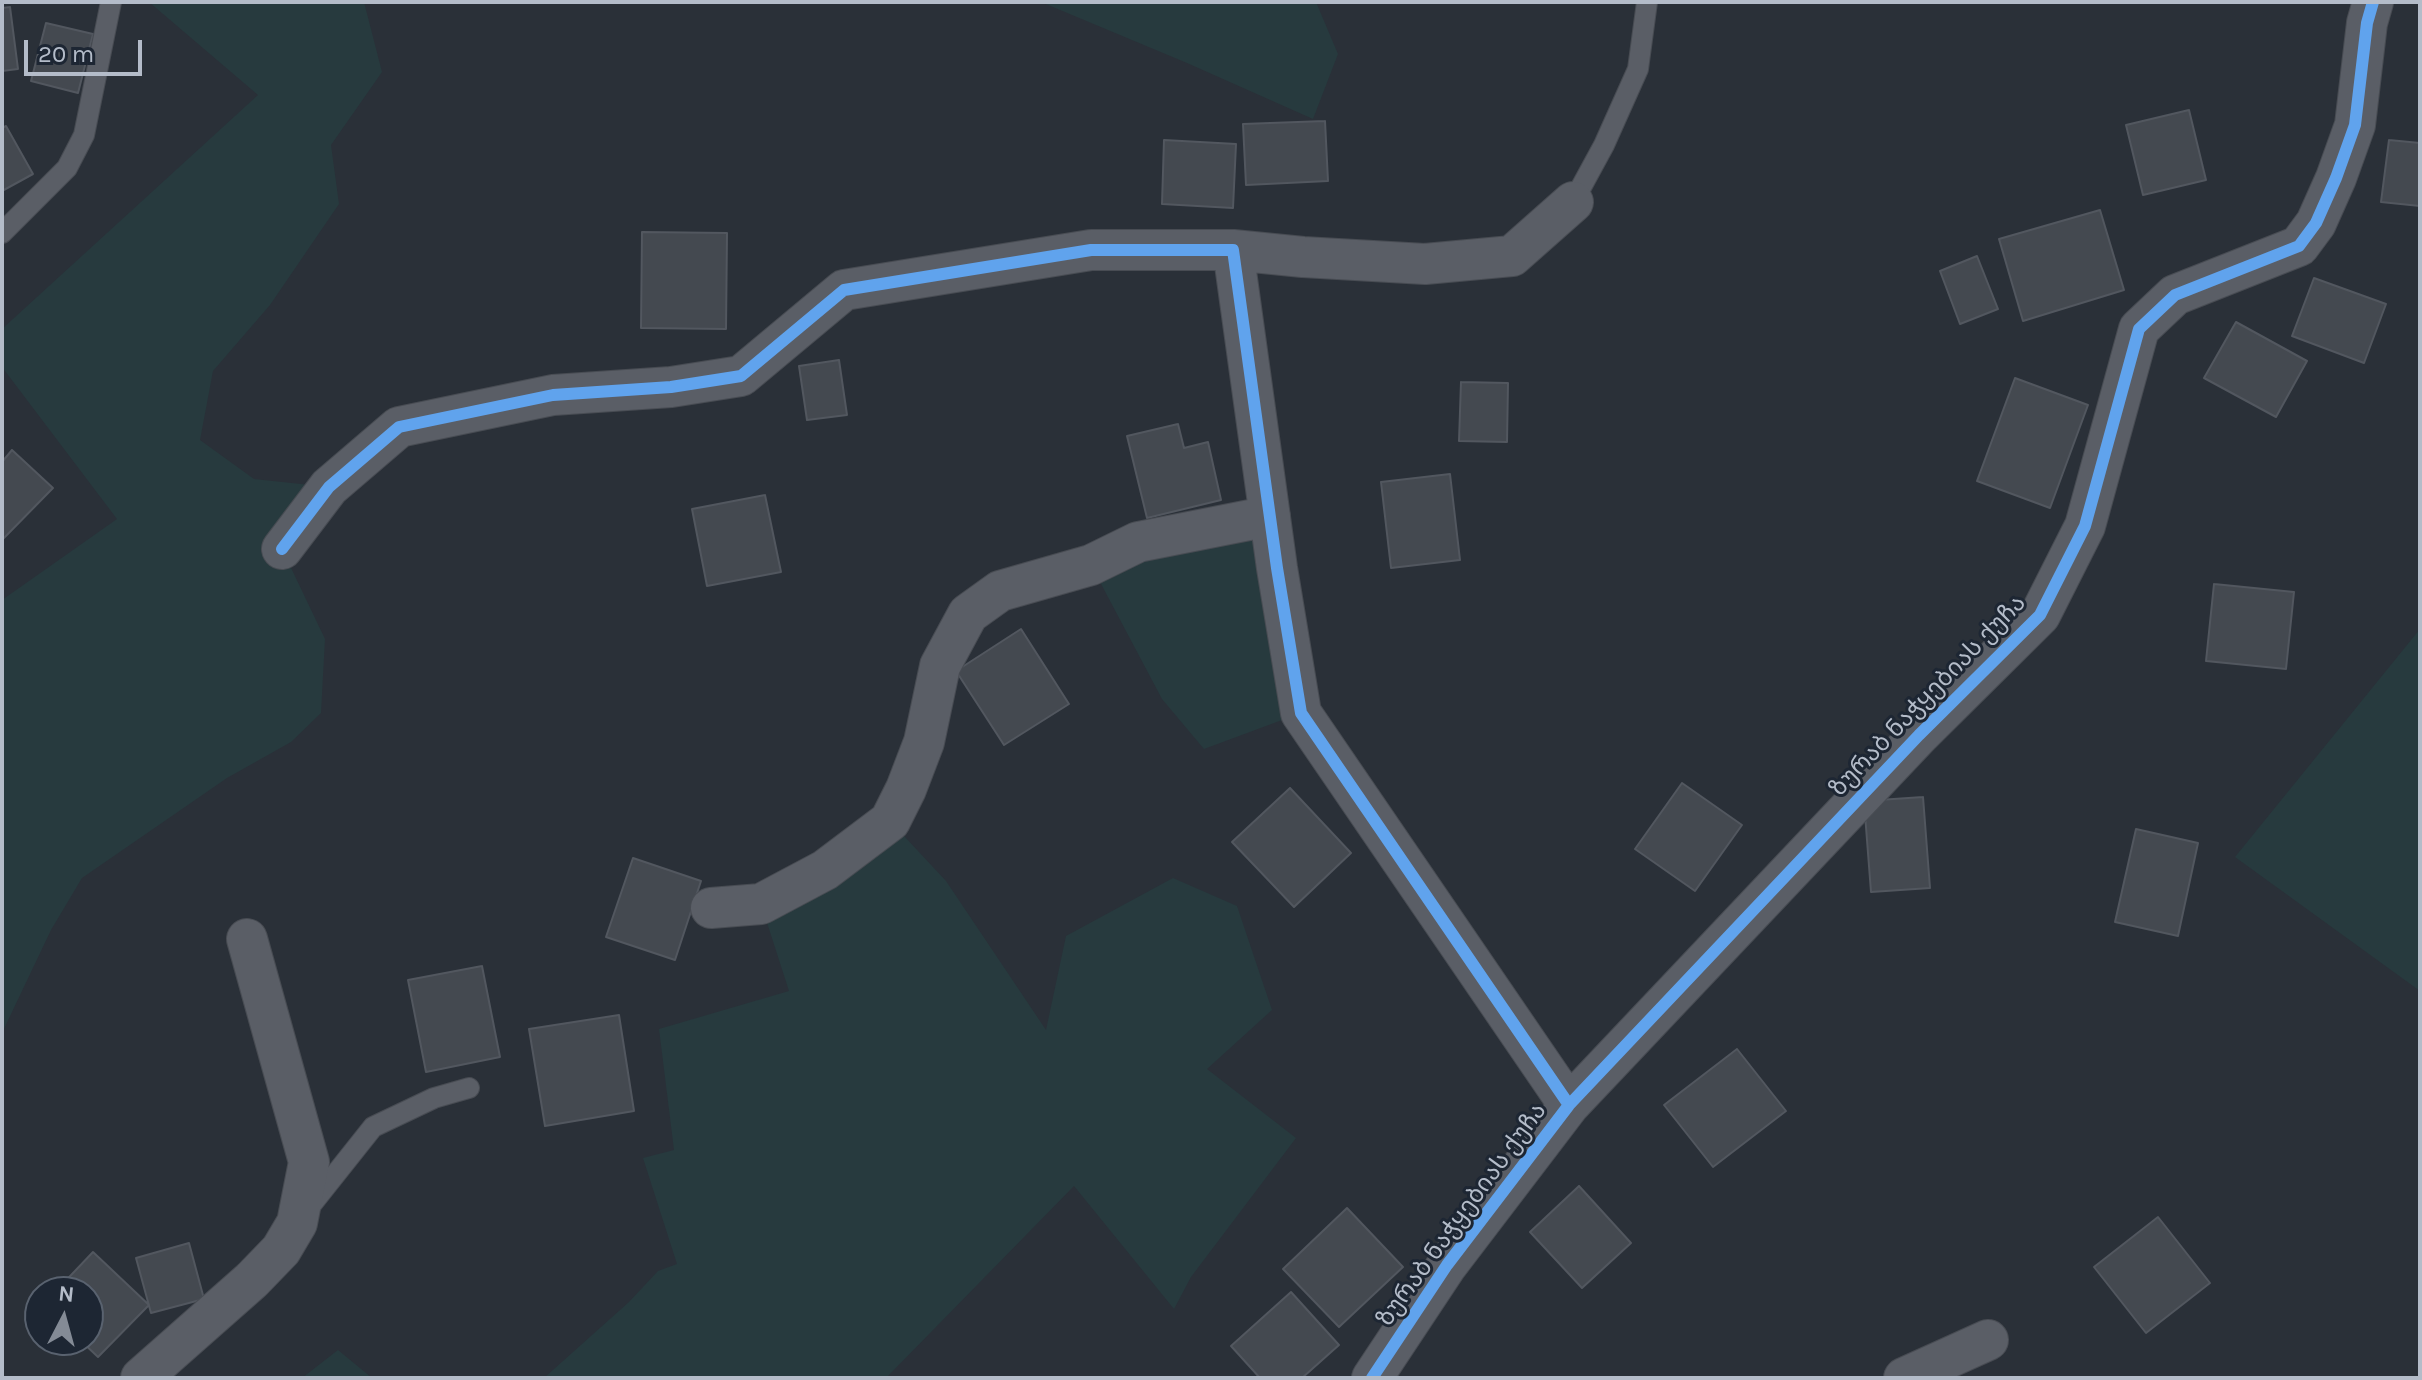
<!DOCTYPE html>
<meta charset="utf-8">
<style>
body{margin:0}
#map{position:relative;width:2422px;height:1380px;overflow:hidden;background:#2a3038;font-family:Karla,sans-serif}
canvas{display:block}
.frame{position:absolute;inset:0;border:4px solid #b4bcc9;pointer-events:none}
.north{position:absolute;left:24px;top:1276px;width:80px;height:80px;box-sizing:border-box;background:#1d2633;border:2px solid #59626f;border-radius:50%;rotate:6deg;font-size:22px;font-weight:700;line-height:32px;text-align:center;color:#b4bcc9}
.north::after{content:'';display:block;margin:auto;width:28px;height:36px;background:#848b96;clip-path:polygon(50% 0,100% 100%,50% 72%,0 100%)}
.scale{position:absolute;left:24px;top:40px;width:118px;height:36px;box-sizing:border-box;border:4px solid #b4bcc9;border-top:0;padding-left:10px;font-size:24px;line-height:28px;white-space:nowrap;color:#b4bcc9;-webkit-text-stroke:6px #1d2633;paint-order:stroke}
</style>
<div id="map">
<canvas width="2422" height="1380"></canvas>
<div class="frame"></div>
<div class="north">N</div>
<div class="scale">20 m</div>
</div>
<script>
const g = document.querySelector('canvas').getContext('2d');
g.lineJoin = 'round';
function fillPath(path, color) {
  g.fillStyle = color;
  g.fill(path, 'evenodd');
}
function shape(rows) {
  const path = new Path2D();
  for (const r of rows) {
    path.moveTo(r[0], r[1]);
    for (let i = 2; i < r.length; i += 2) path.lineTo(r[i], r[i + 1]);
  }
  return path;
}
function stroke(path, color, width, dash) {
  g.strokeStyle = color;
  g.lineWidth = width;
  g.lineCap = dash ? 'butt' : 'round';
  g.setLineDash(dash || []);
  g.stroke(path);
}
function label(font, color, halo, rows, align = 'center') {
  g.font = font + ' Karla,"Noto Sans Georgian",sans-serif';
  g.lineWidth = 6;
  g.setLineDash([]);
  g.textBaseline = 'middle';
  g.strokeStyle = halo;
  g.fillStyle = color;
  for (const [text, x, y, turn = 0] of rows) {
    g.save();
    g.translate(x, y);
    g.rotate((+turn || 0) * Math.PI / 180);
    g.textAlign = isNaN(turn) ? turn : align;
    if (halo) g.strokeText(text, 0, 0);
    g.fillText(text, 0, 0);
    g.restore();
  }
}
const green = shape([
 [149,2,364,2,382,72,331,145,339,204,270,305,213,371,200,440,254,479,329,487,282,549,325,639,321,713,291,742,227,778,82,878,51,930,2,1033,2,600,117,519,2,367,2,329,258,95],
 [1041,2,1316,2,1338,54,1313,119,1187,63],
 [1270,516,1301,713,1204,749,1162,699,1091,565],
 [2420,629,2420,991,2235,857],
 [890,821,946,881,1046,1030,1066,936,1173,878,1237,906,1272,1010,1207,1069,1296,1138,1191,1277,1174,1309,1074,1186,886,1378,544,1378,629,1302,658,1271,677,1264,643,1158,674,1150,659,1029,789,991,761,904],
 [338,1350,372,1378,302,1378]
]);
const building = shape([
 [10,7,18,69,2,71,2,8,10,7],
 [46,23,93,34,78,93,31,81,46,23],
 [2189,110,2206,180,2143,195,2126,125,2189,110],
 [1325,121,1328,181,1246,185,1243,124,1325,121],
 [6,126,33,174,2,191,2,128,6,126],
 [1164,140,1236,144,1233,208,1162,204,1164,140],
 [2389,140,2420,143,2420,206,2381,202,2389,140],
 [2100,210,2124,290,2023,321,1999,239,2100,210],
 [642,232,727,233,726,329,641,328,642,232],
 [1977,256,1998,309,1960,324,1940,271,1977,256],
 [2314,278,2386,304,2364,363,2292,336,2314,278],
 [2236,322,2307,361,2276,417,2204,378,2236,322],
 [839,360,847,415,807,420,799,366,839,360],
 [2015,378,2088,405,2050,508,1977,481,2015,378],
 [1461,382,1508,383,1507,442,1459,441,1461,382],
 [1178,424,1184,448,1208,442,1221,500,1147,518,1127,436,1178,424],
 [12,450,53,488,2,540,2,462,12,450],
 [1450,474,1460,560,1391,568,1381,482,1450,474],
 [765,495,781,572,707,586,692,509,765,495],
 [2214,584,2294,592,2286,669,2206,661,2214,584],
 [1021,629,1069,704,1004,745,956,671,1021,629],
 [1682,783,1742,825,1695,891,1635,849,1682,783],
 [1290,788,1351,853,1294,907,1232,842,1290,788],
 [1923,797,1930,888,1871,892,1864,801,1923,797],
 [2136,829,2198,843,2178,936,2115,922,2136,829],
 [633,858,701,881,675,960,606,937,633,858],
 [482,966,500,1057,426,1072,408,980,482,966],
 [619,1015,634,1111,545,1126,529,1029,619,1015],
 [1737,1049,1786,1111,1713,1167,1664,1105,1737,1049],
 [1579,1186,1631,1243,1582,1288,1530,1232,1579,1186],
 [1347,1208,1403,1267,1339,1327,1283,1269,1347,1208],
 [2158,1217,2210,1283,2146,1333,2094,1267,2158,1217],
 [189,1243,204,1299,151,1313,136,1258,189,1243],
 [93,1252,149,1305,98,1357,80,1340,88,1340,88,1292,55,1292,93,1252],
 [1291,1292,1339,1345,1302,1378,1260,1378,1231,1346,1291,1292]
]);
const lane = shape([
 [1573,202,1604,145,1638,69,1647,2],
 [2,233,67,168,84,135,111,2],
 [307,1210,373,1127,434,1098,469,1088]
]);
const street = shape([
 [1233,250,1303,257,1425,264,1512,256,1573,202],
 [282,549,329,487,399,427,553,395,671,387,741,376,844,290,1091,250,1233,250,1277,568,1301,713,1569,1105],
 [711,908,761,904,825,870,890,821,906,789,924,742,940,666,968,614,1000,591,1091,565,1138,542,1270,516],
 [141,1378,252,1280,281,1250,297,1223,309,1162,247,939],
 [1372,1378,1447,1265,1569,1105,1919,735,2040,615,2085,526,2139,329,2175,295,2299,246,2316,223,2336,178,2355,125,2367,23,2373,2],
 [1904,1378,1988,1340]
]);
const cycleway = shape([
 [282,549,329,487,399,427,553,395,671,387,741,376,844,290,1091,250,1233,250,1277,568,1301,713,1569,1105],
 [1372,1378,1447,1265,1569,1105,1919,735,2040,615,2085,526,2139,329,2175,295,2299,246,2316,223,2336,178,2355,125,2367,23,2373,2]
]);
const streetNames = [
 ["ზურაბ ნაჭყებიას ქუჩა",1928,696,-46],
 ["ზურაბ ნაჭყებიას ქუჩა",1462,1215,-54]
];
fillPath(green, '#273a3e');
fillPath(building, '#444950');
stroke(building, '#52575f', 2);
stroke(lane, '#484c53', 22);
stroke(street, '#484c53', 42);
stroke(lane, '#5a5e66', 20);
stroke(street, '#5a5e66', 40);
stroke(cycleway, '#60a3ed', 12);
label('24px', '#b4bcc9', '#1d2633', streetNames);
</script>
